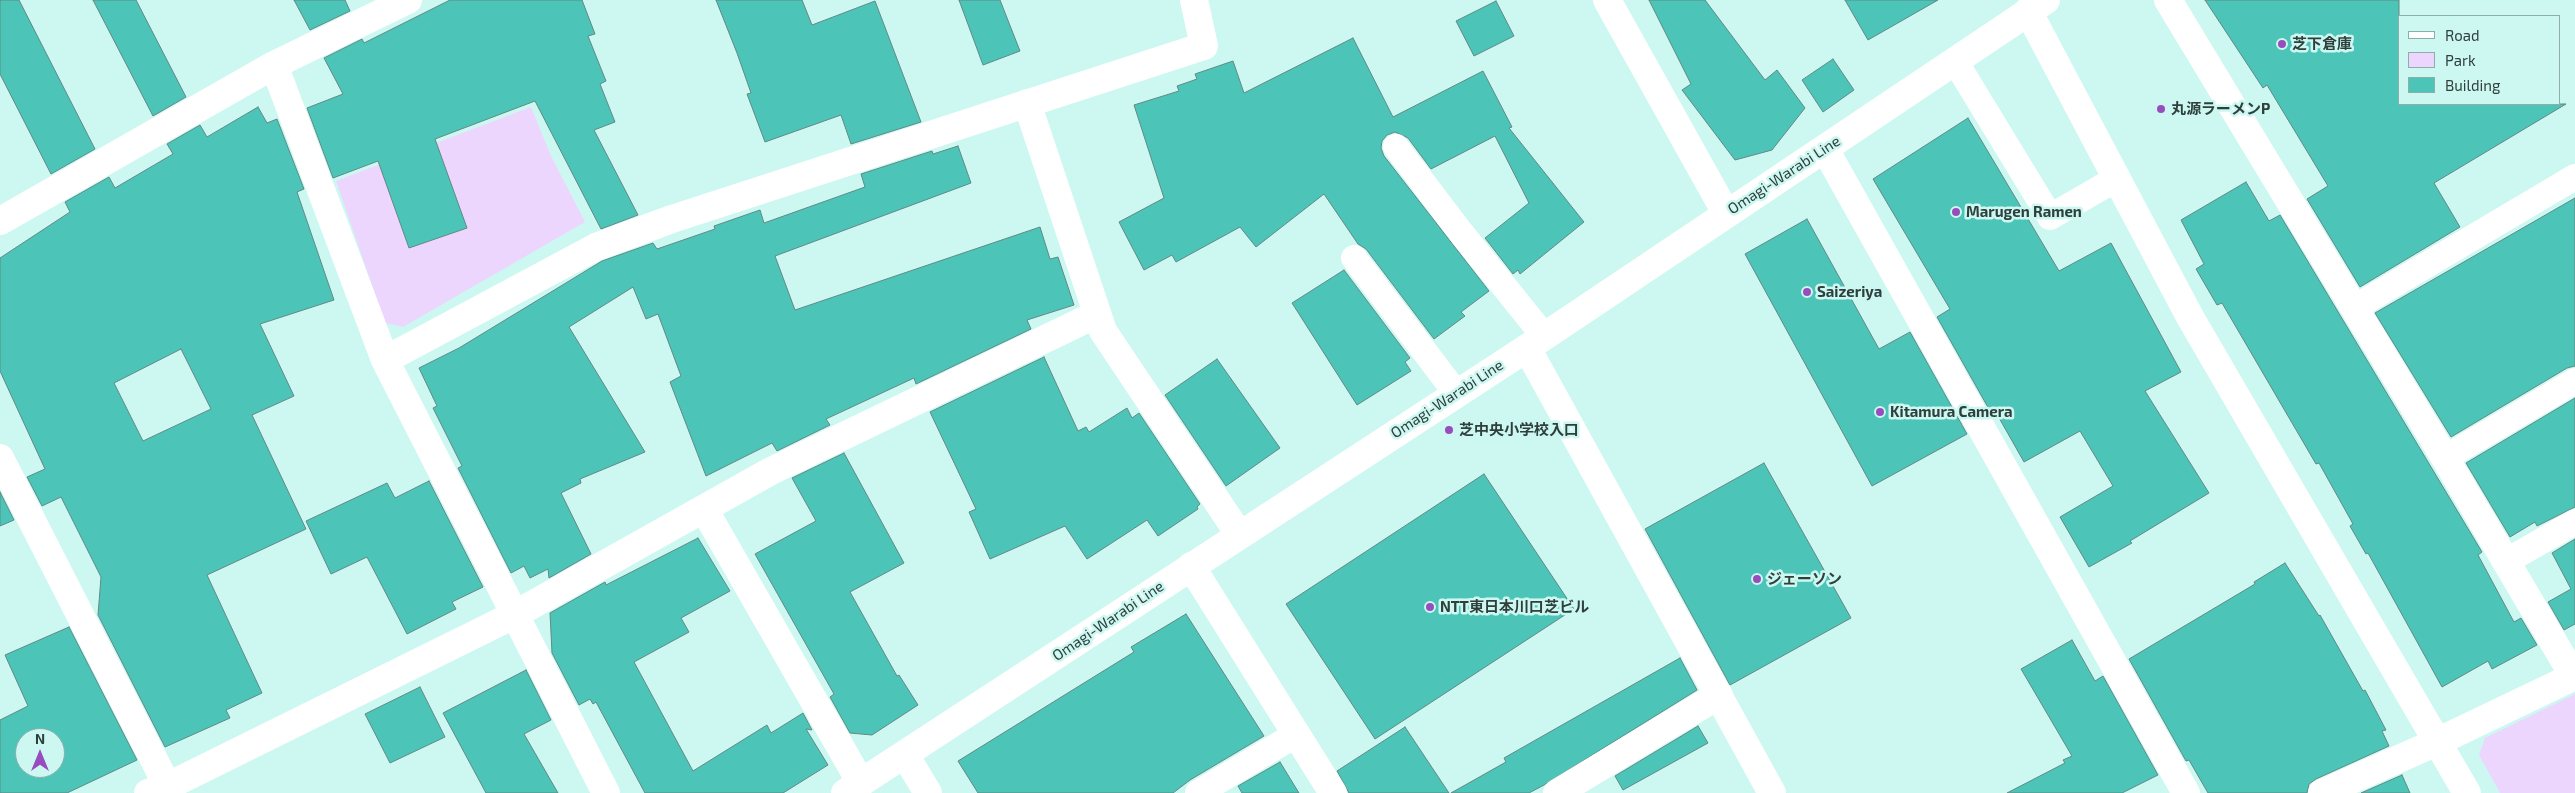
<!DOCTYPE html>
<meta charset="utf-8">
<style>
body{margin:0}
#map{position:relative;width:2575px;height:793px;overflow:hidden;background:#cdf8f2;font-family:"Exo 2",sans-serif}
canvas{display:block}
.legend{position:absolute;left:2398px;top:15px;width:162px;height:90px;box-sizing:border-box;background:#cdf8f2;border:1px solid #8daea9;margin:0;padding:6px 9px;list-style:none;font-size:15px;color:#2e3f3c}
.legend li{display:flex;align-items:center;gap:10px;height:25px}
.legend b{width:25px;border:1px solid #8daea9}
.north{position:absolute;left:15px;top:728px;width:50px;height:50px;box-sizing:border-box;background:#cdf8f2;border:1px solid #8daea9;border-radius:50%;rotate:0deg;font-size:14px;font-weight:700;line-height:20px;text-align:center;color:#2e3f3c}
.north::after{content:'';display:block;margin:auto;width:18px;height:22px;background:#984dbf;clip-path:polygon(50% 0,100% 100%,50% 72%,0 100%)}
</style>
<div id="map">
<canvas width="2575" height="793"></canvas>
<ul class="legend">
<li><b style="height:6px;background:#fff"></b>Road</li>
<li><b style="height:14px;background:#edd6fd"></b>Park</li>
<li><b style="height:14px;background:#4dc4b8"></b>Building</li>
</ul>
<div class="north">N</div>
</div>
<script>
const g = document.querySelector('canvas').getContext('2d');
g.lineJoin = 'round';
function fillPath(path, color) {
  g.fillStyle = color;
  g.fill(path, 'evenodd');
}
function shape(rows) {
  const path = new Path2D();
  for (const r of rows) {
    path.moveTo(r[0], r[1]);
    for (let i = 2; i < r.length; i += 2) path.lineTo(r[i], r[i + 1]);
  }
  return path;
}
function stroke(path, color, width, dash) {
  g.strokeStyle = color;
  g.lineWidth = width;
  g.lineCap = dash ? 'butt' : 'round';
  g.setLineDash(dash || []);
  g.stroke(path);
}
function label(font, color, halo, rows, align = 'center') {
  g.font = font + ' "Exo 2","Noto Sans JP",sans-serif';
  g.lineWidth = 5;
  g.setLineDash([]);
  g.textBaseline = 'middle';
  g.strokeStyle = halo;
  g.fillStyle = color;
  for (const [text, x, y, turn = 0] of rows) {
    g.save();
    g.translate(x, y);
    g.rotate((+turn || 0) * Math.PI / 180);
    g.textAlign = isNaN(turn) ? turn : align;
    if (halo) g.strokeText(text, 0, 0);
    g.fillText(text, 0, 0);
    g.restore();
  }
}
const green = shape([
 [531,107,551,156,585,222,403,327,385,323,336,181],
 [2575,694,2575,793,2500,793,2479,755,2485,738]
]);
const building = shape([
 [0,0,19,0,95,149,51,174,0,74,0,0],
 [93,0,136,0,186,97,153,116,93,0],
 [294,0,345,0,350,11,310,30,294,0],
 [450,0,582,0,595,34,588,36,606,81,600,84,615,122,594,130,638,215,601,229,535,101,435,139,467,228,409,248,378,161,333,178,307,108,343,94,324,58,362,39,364,43,450,0],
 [716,0,802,0,812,25,875,1,921,122,851,144,841,115,765,142,747,94,751,93,737,53,716,0],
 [959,0,1000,0,1020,51,983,65,959,0],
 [1649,0,1705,0,1765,80,1777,70,1805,108,1772,150,1735,160,1682,90,1691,84,1649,0],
 [1845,0,1938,0,1868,40,1845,0],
 [2205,0,2399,0,2399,104,2566,104,2434,183,2460,227,2360,287,2307,199,2328,186,2267,85,2263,88,2205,0],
 [1496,1,1514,36,1474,56,1456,21,1496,1],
 [1353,38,1393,117,1483,71,1512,127,1509,128,1584,222,1520,274,1518,270,1513,274,1485,238,1529,203,1495,136,1431,169,1408,138,1395,132,1387,135,1382,141,1381,148,1384,156,1489,291,1461,312,1465,316,1434,339,1366,249,1358,244,1324,194,1256,247,1240,227,1176,262,1172,255,1144,270,1119,222,1164,198,1134,105,1179,91,1177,86,1197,79,1195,74,1233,61,1244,93,1353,38],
 [1833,59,1854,90,1823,112,1802,80,1833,59],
 [258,107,267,123,277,119,304,189,297,192,334,300,260,324,294,396,252,415,306,529,207,575,262,693,226,710,230,718,165,747,98,615,101,577,61,497,42,506,27,477,45,469,0,371,0,258,70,212,65,202,109,177,115,188,173,154,167,144,200,125,207,137,258,107],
 [181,349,211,409,143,441,114,383,181,349],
 [1968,118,2059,271,2111,243,2181,372,2145,391,2209,493,2130,541,2132,543,2089,567,2060,517,2113,486,2080,431,2024,462,1998,416,1994,418,1937,317,1950,309,1873,179,1968,118],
 [958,146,971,183,775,256,795,310,1040,227,1050,259,1058,257,1074,305,1027,320,1031,329,916,384,914,378,826,419,830,425,777,451,772,443,706,476,670,382,681,376,658,314,646,319,633,287,569,327,645,452,580,479,581,483,561,493,591,554,549,578,548,569,530,578,524,566,511,573,458,468,462,466,433,408,437,406,419,368,459,348,602,261,653,243,657,249,715,229,714,226,760,210,764,223,865,187,861,174,932,151,933,154,958,146],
 [2246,182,2269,221,2280,215,2482,552,2478,555,2514,622,2521,618,2537,645,2492,669,2488,661,2442,687,2368,553,2366,554,2350,526,2353,524,2319,463,2316,464,2222,303,2217,305,2196,269,2204,264,2181,220,2246,182],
 [2575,198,2575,366,2567,368,2451,437,2375,313,2575,198],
 [1807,219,1879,349,1910,332,1967,434,1872,486,1745,254,1807,219],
 [1344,270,1410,358,1405,362,1411,371,1357,405,1292,303,1344,270],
 [1044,357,1078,431,1086,427,1089,432,1127,408,1132,418,1139,413,1200,504,1197,507,1198,509,1158,536,1147,520,1087,559,1065,526,990,559,969,512,976,509,930,412,1044,357],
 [1217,359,1280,448,1226,486,1165,395,1217,359],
 [2575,398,2575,507,2537,526,2535,522,2510,537,2466,463,2575,398],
 [844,453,904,563,850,592,897,676,899,675,918,705,872,735,850,733,830,697,834,694,755,554,816,521,792,478,844,453],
 [1764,463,1851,618,1730,685,1645,529,1764,463],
 [1484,474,1574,609,1375,739,1286,604,1484,474],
 [429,481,483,587,452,602,456,609,407,634,367,557,331,574,306,521,387,483,395,498,429,481],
 [0,492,14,520,0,526,0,492],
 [698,538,730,591,681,618,689,632,634,662,693,771,767,725,771,733,803,713,812,730,806,729,828,765,783,793,645,793,596,702,593,704,590,699,579,705,552,653,550,613,605,582,606,585,698,538],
 [2575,539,2575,624,2564,630,2548,602,2571,589,2552,553,2575,539],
 [2285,563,2319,616,2320,615,2363,691,2365,690,2386,730,2382,731,2389,746,2316,779,2309,784,2307,793,2208,793,2189,760,2186,761,2129,659,2255,584,2254,582,2285,563],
 [1186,614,1264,736,1190,780,1173,793,978,793,958,761,1134,652,1131,647,1186,614],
 [69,627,137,760,67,793,0,793,0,720,28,706,5,655,69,627],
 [25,738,55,738,55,768,25,768,25,738],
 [2072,640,2095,681,2103,676,2158,775,2122,793,2007,793,2065,763,2063,760,2072,756,2021,669,2072,640],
 [1680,658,1697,690,1544,785,1529,793,1451,793,1506,762,1504,758,1680,658],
 [526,670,551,720,524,734,558,793,486,793,443,713,526,670],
 [420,687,445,737,390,763,365,714,420,687],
 [1698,726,1708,743,1623,790,1615,776,1698,726],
 [1405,727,1449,793,1349,793,1337,771,1405,727],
 [1280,762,1299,793,1242,793,1238,786,1280,762],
 [2402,775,2410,793,2361,793,2402,775]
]);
const service = shape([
 [1955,61,2050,217,2116,179],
 [1396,147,1462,234,1544,336],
 [1354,258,1456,393],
 [2354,308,2575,177],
 [2445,458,2575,381],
 [2505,562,2575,522],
 [1198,793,1297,734]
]);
const minor = shape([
 [408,0,274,65,385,360,606,793],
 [1607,0,1726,213],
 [2168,0,2445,458,2574,677],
 [1027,103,1103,331,1239,534],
 [1825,149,2186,793],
 [0,221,274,65],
 [1527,348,1772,793],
 [385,360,596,247,672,219,1204,46,1194,0],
 [0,458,171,793],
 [704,509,861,783],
 [1191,566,1333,793],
 [905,755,928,793],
 [148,793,168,786,514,615,771,471,1097,314],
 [1557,793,1719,695],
 [2322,793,2437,742,2575,676]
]);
const tertiary = shape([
 [2028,11,2190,317,2467,793]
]);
const secondary = shape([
 [845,793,1527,348,2046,0]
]);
const markers = [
 [2282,44,5,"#984dbf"],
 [2161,109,5,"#984dbf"],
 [1956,212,5,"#984dbf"],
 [1807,292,5,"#984dbf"],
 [1880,412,5,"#984dbf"],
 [1449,430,5,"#984dbf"],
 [1757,579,5,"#984dbf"],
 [1430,607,5,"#984dbf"]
];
const poiNames = [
 ["芝下倉庫",2292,44],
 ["丸源ラーメンP",2171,109],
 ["Marugen Ramen",1966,212],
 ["Saizeriya",1817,292],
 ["Kitamura Camera",1890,412],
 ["芝中央小学校入口",1459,430],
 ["ジェーソン",1767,579],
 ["NTT東日本川口芝ビル",1440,607]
];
const streetNames = [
 ["Omagi-Warabi Line",1784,175,-33],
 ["Omagi-Warabi Line",1447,399,-33],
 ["Omagi-Warabi Line",1108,621,-34]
];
fillPath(green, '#edd6fd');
fillPath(building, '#4dc4b8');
stroke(building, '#618984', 1);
stroke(service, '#fff', 26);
stroke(minor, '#fff', 28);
stroke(tertiary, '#fff', 28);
stroke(secondary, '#fff', 28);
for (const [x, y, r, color] of markers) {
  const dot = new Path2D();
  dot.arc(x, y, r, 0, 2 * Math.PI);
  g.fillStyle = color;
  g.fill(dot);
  stroke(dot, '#cdf8f2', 2);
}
label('bold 15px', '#2e3f3c', '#cdf8f2', poiNames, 'left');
label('15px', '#2e3f3c', '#cdf8f2', streetNames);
</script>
